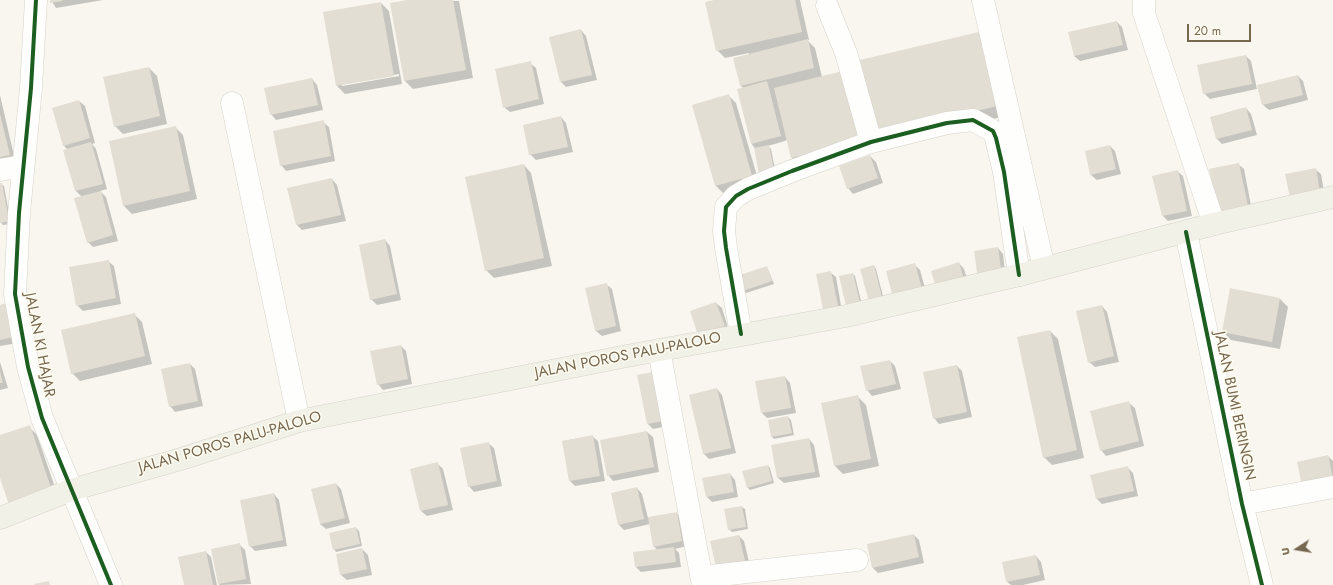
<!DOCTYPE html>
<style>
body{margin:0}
#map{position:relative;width:1333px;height:585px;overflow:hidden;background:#f8f6ef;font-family:Jost,sans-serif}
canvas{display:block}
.north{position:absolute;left:1277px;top:529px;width:40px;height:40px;-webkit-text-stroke:3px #fefcf1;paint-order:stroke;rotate:258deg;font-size:11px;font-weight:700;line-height:16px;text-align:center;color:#76674f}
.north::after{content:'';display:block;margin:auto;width:14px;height:18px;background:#76674f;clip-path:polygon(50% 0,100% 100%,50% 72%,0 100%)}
.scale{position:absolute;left:1187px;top:24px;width:64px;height:18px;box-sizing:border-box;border:2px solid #76674f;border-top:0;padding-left:5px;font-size:12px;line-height:14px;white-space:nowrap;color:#76674f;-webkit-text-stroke:3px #fefcf1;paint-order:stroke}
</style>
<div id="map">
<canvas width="1333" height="585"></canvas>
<div class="north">U</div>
<div class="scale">20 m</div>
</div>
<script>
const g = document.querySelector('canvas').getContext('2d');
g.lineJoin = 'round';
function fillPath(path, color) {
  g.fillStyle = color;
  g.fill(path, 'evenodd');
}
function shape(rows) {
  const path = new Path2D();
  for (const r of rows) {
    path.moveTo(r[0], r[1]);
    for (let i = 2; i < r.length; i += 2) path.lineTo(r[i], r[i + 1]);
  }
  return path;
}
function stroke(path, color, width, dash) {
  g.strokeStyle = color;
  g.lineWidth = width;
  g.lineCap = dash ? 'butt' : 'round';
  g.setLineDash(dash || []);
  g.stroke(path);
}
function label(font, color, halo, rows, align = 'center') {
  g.font = font + ' Jost,sans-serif';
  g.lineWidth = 3;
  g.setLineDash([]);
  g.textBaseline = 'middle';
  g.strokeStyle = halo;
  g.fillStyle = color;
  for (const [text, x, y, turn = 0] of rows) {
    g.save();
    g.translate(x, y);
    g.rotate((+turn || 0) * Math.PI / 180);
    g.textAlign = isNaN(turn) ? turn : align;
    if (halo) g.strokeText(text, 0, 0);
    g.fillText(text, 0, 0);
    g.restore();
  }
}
const shadow = shape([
 [51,0,103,0,56,8],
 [413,0,459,1,473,78,413,89,405,81],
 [719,0,800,0,809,40,807,40,815,48,822,77,847,71,800,166,792,158,788,140,768,146,771,149,777,179,751,143,743,88,741,86,749,53,725,58,717,50],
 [381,3,389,11,402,84,345,94,337,86,324,13],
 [399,74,399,76,342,86,342,84],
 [1117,22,1122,27,1128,50,1080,61,1074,56],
 [581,30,586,36,597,80,566,87,561,82,550,37],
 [997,41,1014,114,889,144],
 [1246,56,1251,61,1257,89,1210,99,1204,93],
 [530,63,536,68,544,104,510,112,504,107],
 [149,68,157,76,167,124,123,134,115,126],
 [1298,76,1303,81,1308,100,1269,110,1263,105],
 [312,79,317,85,323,110,276,120,271,114],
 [0,95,15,160,0,163],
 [728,95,736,103,759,183,724,194,716,186,693,106],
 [79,101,85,106,95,143,92,144,96,149,107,189,100,191,106,197,118,241,93,247,88,242,82,197,76,191,68,150,63,145],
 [1246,108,1251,114,1257,135,1222,144,1216,138],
 [561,117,566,123,573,152,536,160,530,154],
 [323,122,329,127,335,161,286,171,281,165],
 [175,127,183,135,197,199,132,214,124,206,110,142],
 [1110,146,1115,151,1121,174,1097,180,1091,175],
 [870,156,876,162,883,183,853,194,848,188],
 [1238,164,1244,169,1252,211,1219,212],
 [524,165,531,173,552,266,494,278,486,270],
 [1315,169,1321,174,1325,197,1296,203],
 [1177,171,1183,176,1192,216,1168,221,1163,216],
 [332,179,337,185,346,221,302,230,297,225],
 [0,184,4,186,11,224,3,225,1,223],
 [385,240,390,246,401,300,377,305,371,299],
 [998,248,1003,254,1006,281,984,284],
 [108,261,114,266,121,304,83,311,77,305],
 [959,263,964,269,971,291,945,299],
 [914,264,920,270,928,299,900,306],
 [874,266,876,269,884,300,872,304],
 [767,267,774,284,746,293,744,291],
 [830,272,836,277,843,317,830,319],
 [853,274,855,276,862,305,847,306],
 [606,284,612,289,621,331,602,336,596,331],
 [1280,299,1288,307,1280,349,1231,340,1223,332],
 [716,303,722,308,729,331,704,340],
 [0,306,18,343,0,346],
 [1102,306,1107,312,1119,362,1095,367,1089,362],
 [134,314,142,322,152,364,80,381,72,373],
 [1050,331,1058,339,1084,458,1052,465,1044,457],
 [401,346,406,351,412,384,383,390,378,384],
 [890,361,895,366,901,389,872,396,867,390],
 [0,362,8,388,0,390],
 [190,364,195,369,203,406,175,412,170,406],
 [957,366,962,371,972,417,939,424,934,418],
 [638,376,673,425,653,429,648,424],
 [785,377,790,383,796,413,767,418,762,413],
 [717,389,722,395,736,453,709,459,704,454,690,396],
 [858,397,866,405,879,466,843,474,835,466,822,404],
 [1129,403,1135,408,1144,446,1106,456,1101,450],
 [788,417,791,420,794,435,774,439,772,437],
 [29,427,37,435,59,499,0,475,0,436],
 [647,432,653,437,659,472,613,481,608,475],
 [592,436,598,441,605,481,575,486,570,481,563,441],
 [809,439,814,445,820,477,784,483,778,478],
 [488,443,494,448,502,486,474,492,469,486],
 [1328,456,1333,461,1333,485],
 [437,463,443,469,453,510,427,516,421,511],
 [768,466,770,468,774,483,750,490,747,487],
 [1127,467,1133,473,1138,496,1102,504,1097,499,1091,476],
 [730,474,735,480,738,497,712,502,707,497],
 [336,484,341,489,350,523,326,529,320,524],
 [637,488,642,494,648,518,676,513,682,518,687,546,675,549,679,553,681,567,641,572,636,567,657,550,654,546,650,524,624,530,619,525],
 [274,494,279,500,287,546,255,551,250,546],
 [742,507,745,509,748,529,732,532,729,529],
 [356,528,359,531,362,546,336,552,334,549],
 [914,535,919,540,924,563,878,573,872,567],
 [739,536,744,541,750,566,717,566],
 [239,544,245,550,251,584,220,585,219,584],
 [362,549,368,555,372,575,347,580,341,575,337,555],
 [206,552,211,557,217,585,185,585],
 [1036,556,1041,562,1045,580,1023,585,1011,585,1007,582]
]);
const building = shape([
 [50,0,62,0,62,1,50,3],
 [407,0,453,0,466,70,404,81,390,3],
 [714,0,795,0,802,32,716,51,705,2],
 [381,2,394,76,336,86,323,12],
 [1117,21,1123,45,1074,56,1068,32],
 [581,29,592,75,560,82,549,37],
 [987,30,1005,104,878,135,860,60],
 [808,39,814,68,740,86,733,58],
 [1246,55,1252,84,1203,94,1197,65],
 [531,61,539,99,503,108,495,69],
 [149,67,160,116,114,127,103,77],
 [847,70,864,140,791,158,774,88],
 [1298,75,1303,95,1262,105,1257,85],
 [312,78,318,105,270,115,264,88],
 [767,81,781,136,751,144,737,89],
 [729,94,752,176,715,186,692,105],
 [79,100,90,138,63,146,52,108],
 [1246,107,1252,130,1216,139,1210,117],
 [0,114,10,155,0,157],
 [561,116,568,147,529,155,523,125],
 [324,120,331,156,280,166,273,131],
 [176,126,190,191,123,206,109,141],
 [91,142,103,184,75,191,63,150],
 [769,145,775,176,760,180,754,148],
 [1110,145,1116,169,1090,175,1085,151],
 [870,155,878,178,847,189,839,166],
 [1239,163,1248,206,1218,212,1209,169],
 [524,164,544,258,485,271,465,177],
 [1316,168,1320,192,1290,198,1285,174],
 [1178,170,1187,211,1162,216,1152,176],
 [332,178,341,215,296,225,287,188],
 [0,183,2,183,9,221,0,223],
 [101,191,113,235,87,243,74,198],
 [385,239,397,294,370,300,359,245],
 [998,247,1002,276,978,279,974,251],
 [109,260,116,298,76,306,69,267],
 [959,262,966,286,938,294,931,271],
 [915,263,923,293,894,301,886,271],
 [874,265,882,298,869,302,860,269],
 [767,266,772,281,743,291,737,276],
 [831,271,839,311,824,314,816,274],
 [853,273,860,303,846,306,839,276],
 [607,283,616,326,595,331,585,288],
 [1230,288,1280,298,1272,342,1222,332],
 [716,302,725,326,698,335,690,311],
 [6,303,13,337,0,340,0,305],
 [1102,305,1114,356,1088,363,1076,311],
 [135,313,145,356,71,374,61,330],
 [1050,330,1077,450,1043,458,1017,337],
 [401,345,408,379,377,385,370,351],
 [890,360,896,384,866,391,860,366],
 [190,363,198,401,169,407,161,369],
 [957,365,967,412,933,419,923,372],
 [0,371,3,383,0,383],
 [658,371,668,420,647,424,637,375],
 [785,376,791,408,761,413,755,381],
 [717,388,731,448,703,454,689,395],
 [858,395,871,459,834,466,821,403],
 [1129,401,1139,441,1100,451,1090,411],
 [788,416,792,433,771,437,768,420],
 [30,425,52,491,9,505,0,478,0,435],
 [647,431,654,467,607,476,600,440],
 [593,435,600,476,569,481,562,441],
 [809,438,815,472,777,478,771,445],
 [489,442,497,481,468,487,460,448],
 [1328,455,1333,479,1302,486,1297,462],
 [438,462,448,505,420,511,410,469],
 [768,465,772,481,747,488,742,471],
 [1128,466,1134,491,1096,499,1090,475],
 [730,473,734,492,706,497,702,478],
 [336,483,345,518,320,524,311,489],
 [637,487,644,519,618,525,611,493],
 [274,493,283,540,249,547,240,500],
 [742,506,746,527,728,530,724,509],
 [677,512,682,541,653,547,648,517],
 [356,527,360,544,333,550,329,533],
 [914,534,919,557,872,568,867,544],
 [739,535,745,561,716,567,710,541],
 [240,543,246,579,218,584,211,549],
 [674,547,676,562,635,567,633,552],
 [362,548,367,569,340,575,336,554],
 [206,551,213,585,184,585,178,557],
 [1036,555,1040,575,1006,582,1002,562],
 [49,581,50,585,34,585,34,584]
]);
const street = shape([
 [36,0,31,88,19,213,15,294,28,367,42,418,111,585],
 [983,0,1044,268],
 [1144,0,1144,13,1214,224],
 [827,6,846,53,871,142],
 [232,103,299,421],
 [0,170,23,166],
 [1186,232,1242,504,1262,585],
 [741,334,726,248,724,231,726,207,736,196,748,189,792,171,871,142,947,123,973,120,993,131,996,138,1004,172,1019,275],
 [659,350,703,585],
 [1242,504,1333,487],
 [702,577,857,560]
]);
const primary = shape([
 [0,518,71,490,181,459,299,421,627,356,846,316,1019,275,1214,224,1333,197]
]);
const cycleway = shape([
 [36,0,31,88,19,213,15,294,28,367,42,418,111,585],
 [1186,232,1242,504,1262,585],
 [741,334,726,248,724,231,726,207,736,196,748,189,792,171,871,142,947,123,973,120,993,131,996,138,1004,172,1019,275]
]);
const streetNames = [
 ["JALAN KI HAJAR",39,345,79],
 ["JALAN POROS PALU-PALOLO",628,356,-11],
 ["JALAN BUMI BERINGIN",1234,406,78],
 ["JALAN POROS PALU-PALOLO",230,443,-16]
];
fillPath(shadow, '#0003');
fillPath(building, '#e3ded3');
stroke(street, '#d6d2ca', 23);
stroke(primary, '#d6d2c9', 23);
stroke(street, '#fefefd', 22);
stroke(primary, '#f2f1e7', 22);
stroke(cycleway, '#1b5e20', 4);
label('15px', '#76674f', '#fefcf1', streetNames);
</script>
